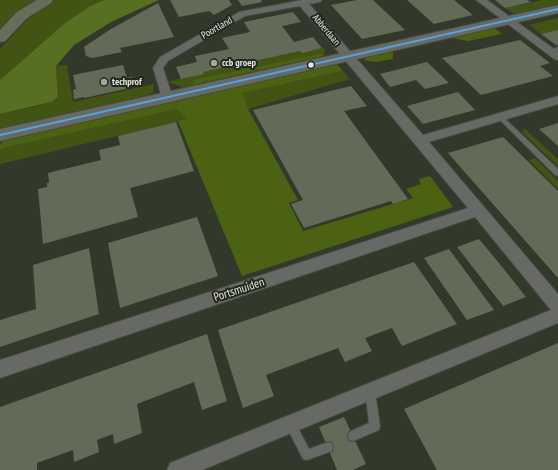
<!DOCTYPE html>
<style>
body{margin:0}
canvas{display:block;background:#2c2e29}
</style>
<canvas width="558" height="470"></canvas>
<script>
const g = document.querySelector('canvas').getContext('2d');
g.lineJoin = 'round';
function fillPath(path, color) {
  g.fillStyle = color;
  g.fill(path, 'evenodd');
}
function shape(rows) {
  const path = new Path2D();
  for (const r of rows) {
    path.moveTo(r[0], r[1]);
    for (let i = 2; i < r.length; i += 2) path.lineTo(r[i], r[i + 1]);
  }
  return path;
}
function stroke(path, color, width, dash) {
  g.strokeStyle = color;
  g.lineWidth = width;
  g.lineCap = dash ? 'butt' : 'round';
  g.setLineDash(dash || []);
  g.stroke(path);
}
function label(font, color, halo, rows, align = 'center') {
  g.font = font + ' "PT Sans Narrow",sans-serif';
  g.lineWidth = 4;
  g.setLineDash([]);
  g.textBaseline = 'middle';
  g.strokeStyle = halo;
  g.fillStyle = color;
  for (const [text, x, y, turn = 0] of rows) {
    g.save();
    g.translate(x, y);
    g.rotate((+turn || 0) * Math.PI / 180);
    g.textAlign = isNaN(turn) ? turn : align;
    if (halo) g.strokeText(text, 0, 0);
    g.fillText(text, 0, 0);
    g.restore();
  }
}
const built = shape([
 [0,0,558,0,558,470,0,470]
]);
const green = shape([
 [0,0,39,0,0,32],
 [55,0,104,0,90,6,65,23,0,80,0,49,28,19],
 [543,0,558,0,558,4,514,14,505,8],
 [558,18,558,30,541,34,529,25],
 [325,48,324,56,185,88,168,82,203,72,300,51],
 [67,65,73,102,154,84,153,92,142,99,0,131,0,114,38,106,51,102,58,97,56,66],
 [343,71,350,79,248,109,243,93],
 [177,109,188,119,0,164,0,149],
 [525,129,558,159,558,166,522,132],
 [535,158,558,181,558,189,529,160]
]);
const forest = shape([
 [493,27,502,34,468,41,448,37],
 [393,50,393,59,375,62,364,60,369,56],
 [320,54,323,56,194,84,193,80],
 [336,63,343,71,243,93,248,109,298,200,289,203,303,231,413,198,406,189,421,184,419,179,430,176,453,207,242,276,178,121,187,119,177,109,0,149,0,144,5,140]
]);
const water = shape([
 [104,0,159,0,111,22,74,45,56,66,58,97,51,102,0,114,0,80,65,23,90,6]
]);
const building = shape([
 [170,0,229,0,232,5,214,15,209,11,179,17],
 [238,0,261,0,262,2,242,6],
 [357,0,373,0,405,30,362,39,331,5],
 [407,0,454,0,473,15,434,24],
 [495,0,527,0,531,2,505,8],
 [158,3,174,37,120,48,122,52,92,58,86,56,84,47,111,29],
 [293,12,301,22,282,26,294,42,313,37,322,48,302,53,300,51,203,72,204,74,181,79,176,67,197,62,195,56,229,49,222,38,250,32,244,22],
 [558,30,558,45,556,45,541,34],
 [520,40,550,63,540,66,553,76,481,95,442,58],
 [427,62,449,83,425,89,416,80,390,87,380,74],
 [123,65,127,78,132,77,135,85,129,87,130,88,84,98,84,97,74,99,73,90,76,89,73,75],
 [351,86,367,106,344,111,408,199,393,204,391,201,304,228,291,204,303,200,253,110],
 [458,92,475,110,423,124,407,106],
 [176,122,194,171,130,188,138,217,43,244,38,189,47,187,47,183,49,183,48,173,101,160,99,150,120,145,118,136],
 [558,123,558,146,539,129],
 [503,137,558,191,558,278,448,153],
 [197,217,218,276,120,308,108,243],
 [479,239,499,263,526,297,503,306,457,247],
 [89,248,99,314,0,347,0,320,36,309,33,265],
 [449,249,494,310,467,320,424,258],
 [414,262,457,324,402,346,392,328,365,338,372,351,345,362,338,348,266,375,274,396,243,408,218,330],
 [207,334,227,401,202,410,194,382,137,404,142,433,114,444,113,434,97,440,99,452,74,462,73,450,37,463,37,470,0,470,0,407],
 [558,343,558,470,437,470,404,409],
 [344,417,366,464,353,470,337,470,319,427]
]);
const service = shape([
 [558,47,558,51,550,53,547,51,558,47],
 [499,114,501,115,558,169,558,176,555,175,496,116,499,114],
 [370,386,374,387,375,391,380,426,379,430,353,441,349,440,348,436,349,432,369,423,365,391,366,387,370,386],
 [290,419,294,420,309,449,328,442,332,443,333,447,332,451,307,460,303,459,285,424,286,420,290,419]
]);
const minor = shape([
 [302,0,322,0,320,2,309,4,423,135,558,96,558,104,429,142,558,294,558,323,202,470,167,470,170,463,551,310,475,217,0,378,0,360,468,208,300,6,245,16,168,61,163,68,173,98,171,101,163,101,153,68,160,57,239,12,302,0],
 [476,0,487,0,558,52,558,60,554,59,476,0]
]);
const secondary = shape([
 [558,5,558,13,0,141,0,129,558,5]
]);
const motorway = shape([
 [37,0,53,0,51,3,27,18,5,41,0,42,0,30,17,12,37,0]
]);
const bus1 = shape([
 [558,8,558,10,0,136,0,134,558,8]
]);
const markers = [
 [214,63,4,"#a4a7a1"],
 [311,65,3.5,"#e5e8e1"],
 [104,82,4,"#a4a7a1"]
];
const farStreetnames = [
 ["Poortland",217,28,-30],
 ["Abberdaan",326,30,50]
];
const farPoinames = [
 ["ccb groep",222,63],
 ["techprof",112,82]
];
const streetNames = [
 ["Portsmuiden",239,290,-18]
];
fillPath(built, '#33392a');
fillPath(green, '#415413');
fillPath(forest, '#4b6213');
fillPath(water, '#576f21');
fillPath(building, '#646a58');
stroke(service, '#474943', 2);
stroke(minor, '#474943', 2);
stroke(secondary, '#474943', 2);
stroke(motorway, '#474943', 2);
fillPath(service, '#676964');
fillPath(minor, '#676964');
fillPath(secondary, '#676a61');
fillPath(motorway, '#686d5a');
fillPath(bus1, '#53a3e8');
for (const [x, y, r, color] of markers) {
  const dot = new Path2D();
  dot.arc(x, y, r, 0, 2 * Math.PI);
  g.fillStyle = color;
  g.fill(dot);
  stroke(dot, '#23271c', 1.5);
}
label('10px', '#e5e8e1', '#23271c', farStreetnames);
label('bold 10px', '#e5e8e1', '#23271c', farPoinames, 'left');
label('12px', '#e5e8e1', '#23271c', streetNames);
</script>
